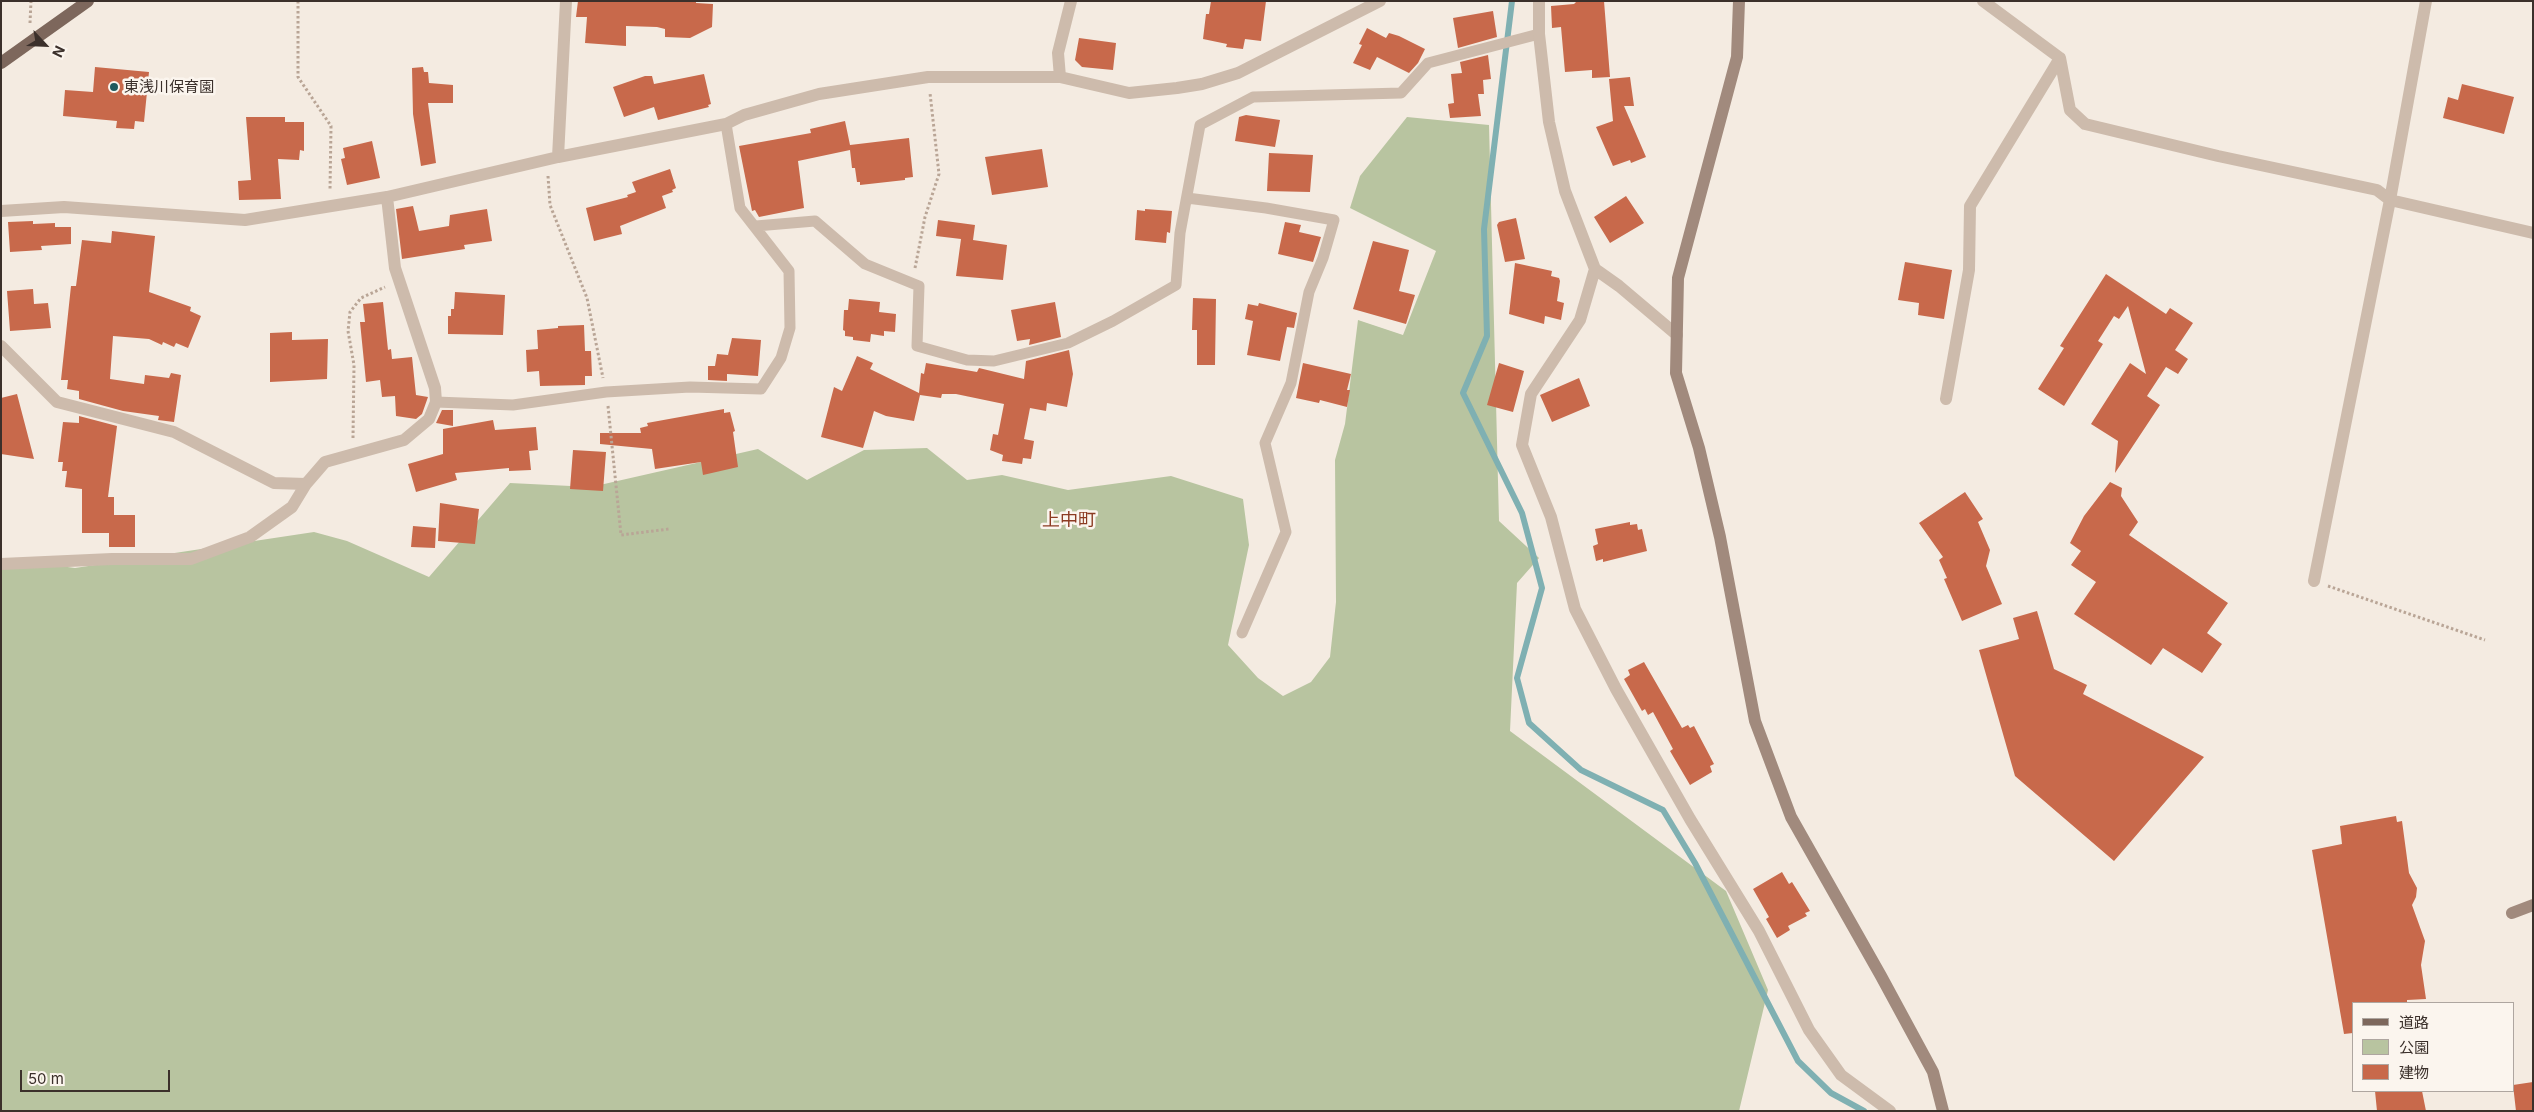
<!DOCTYPE html>
<meta charset="utf-8">
<style>
body{margin:0}
#map{position:relative;width:2534px;height:1112px;overflow:hidden;background:#f4ebe1;font-family:Inter,"Noto Sans JP",sans-serif}
canvas{display:block}
.frame{position:absolute;inset:0;border:2px solid #3b302b;pointer-events:none}
.legend{position:absolute;left:2352px;top:1002px;width:162px;height:90px;box-sizing:border-box;background:#fbf5ee;border:1px solid #aea6a0;margin:0;padding:6px 9px;list-style:none;font-size:15px;color:#3b302b}
.legend li{display:flex;align-items:center;gap:10px;height:25px}
.legend b{width:25px;border:1px solid #aea6a0}
.north{position:absolute;left:20px;top:20px;width:50px;height:50px;-webkit-text-stroke:4px #fbf5ee;paint-order:stroke;rotate:115deg;font-size:14px;font-weight:700;line-height:20px;text-align:center;color:#3b302b}
.north::after{content:'';display:block;margin:auto;width:18px;height:22px;background:#3b302b;clip-path:polygon(50% 0,100% 100%,50% 72%,0 100%)}
.scale{position:absolute;left:20px;top:1070px;width:150px;height:22px;box-sizing:border-box;border:2px solid #3b302b;border-top:0;padding-left:6px;font-size:15px;line-height:18px;white-space:nowrap;color:#3b302b;-webkit-text-stroke:4px #fbf5ee;paint-order:stroke}
</style>
<div id="map">
<canvas width="2534" height="1112"></canvas>
<div class="frame"></div>
<ul class="legend">
<li><b style="height:6px;background:#7d675c"></b>道路</li>
<li><b style="height:14px;background:#b8c4a0"></b>公園</li>
<li><b style="height:14px;background:#c8694b"></b>建物</li>
</ul>
<div class="north">N</div>
<div class="scale">50 m</div>
</div>
<script>
const g = document.querySelector('canvas').getContext('2d');
g.lineJoin = 'round';
function fillPath(path, color) {
  g.fillStyle = color;
  g.fill(path, 'evenodd');
}
function shape(rows) {
  const path = new Path2D();
  for (const r of rows) {
    path.moveTo(r[0], r[1]);
    for (let i = 2; i < r.length; i += 2) path.lineTo(r[i], r[i + 1]);
  }
  return path;
}
function stroke(path, color, width, dash) {
  g.strokeStyle = color;
  g.lineWidth = width;
  g.lineCap = dash ? 'butt' : 'round';
  g.setLineDash(dash || []);
  g.stroke(path);
}
function label(font, color, halo, rows, align = 'center') {
  g.font = font + ' Inter,"Noto Sans JP",sans-serif';
  g.lineWidth = 5;
  g.setLineDash([]);
  g.textBaseline = 'middle';
  g.strokeStyle = halo;
  g.fillStyle = color;
  for (const [text, x, y, turn = 0] of rows) {
    g.save();
    g.translate(x, y);
    g.rotate((+turn || 0) * Math.PI / 180);
    g.textAlign = isNaN(turn) ? turn : align;
    if (halo) g.strokeText(text, 0, 0);
    g.fillText(text, 0, 0);
    g.restore();
  }
}
const green = shape([
 [1407,117,1489,125,1499,521,1539,558,1517,583,1510,731,1726,891,1768,990,1739,1111,1,1111,1,558,75,568,314,532,347,541,429,577,510,483,591,487,758,449,807,480,864,450,927,448,967,480,1002,475,1068,490,1171,476,1243,499,1249,545,1228,645,1258,678,1283,696,1311,682,1330,657,1336,602,1335,460,1345,424,1358,320,1403,335,1436,251,1350,208,1360,176]
]);
const stream = shape([
 [1512,1,1484,229,1487,336,1463,393,1522,513,1542,588,1517,678,1529,723,1581,770,1663,810,1695,863,1798,1061,1831,1093,1864,1111]
]);
const building = shape([
 [578,1,696,1,696,3,713,4,712,27,690,38,665,37,665,29,657,27,626,26,626,46,585,43,587,17,576,17],
 [1211,1,1266,1,1261,41,1245,39,1243,49,1226,47,1227,44,1203,39,1206,14,1209,14],
 [1577,1,1604,1,1610,77,1592,78,1592,70,1565,72,1561,27,1552,28,1551,6,1574,4],
 [1493,11,1497,37,1458,48,1453,18],
 [1367,28,1386,38,1389,33,1399,36,1425,49,1418,63,1409,73,1377,57,1370,70,1353,63,1362,45,1359,44],
 [1079,38,1116,43,1113,70,1082,67,1075,60],
 [1488,55,1491,79,1483,80,1484,94,1478,94,1481,116,1450,118,1448,104,1454,103,1451,74,1462,73,1460,62],
 [95,67,149,72,144,122,135,121,134,129,116,128,117,121,63,116,65,90,93,92],
 [423,67,424,72,428,72,429,83,453,85,453,103,428,103,436,163,421,166,413,114,412,68],
 [704,74,711,104,708,105,709,107,658,120,654,107,624,117,613,87,645,76,652,76,654,84],
 [1630,77,1634,106,1624,106,1646,157,1631,163,1630,160,1613,166,1596,127,1613,121,1609,79],
 [2462,84,2514,97,2504,134,2443,118,2448,97,2458,100],
 [1246,115,1280,120,1275,147,1235,141,1239,117],
 [246,117,285,117,285,122,304,122,304,151,300,150,299,160,278,159,281,199,239,200,238,181,251,180],
 [845,121,850,145,909,138,913,177,905,178,905,180,860,185,860,182,857,182,855,168,852,168,850,150,798,161,804,208,759,217,755,210,752,211,739,146,811,133,810,129],
 [372,141,380,178,347,185,341,159,345,158,343,148],
 [1042,149,1048,187,992,195,985,157],
 [1269,153,1313,155,1310,192,1267,191],
 [670,169,676,188,672,190,673,192,662,196,666,208,620,226,622,234,594,241,586,208,628,197,627,195,636,192,632,182],
 [1626,196,1644,223,1610,243,1594,217],
 [413,206,419,231,449,226,450,215,487,209,492,241,464,245,465,249,402,259,396,209],
 [1145,209,1172,211,1170,233,1167,232,1166,243,1135,240,1137,210,1145,211],
 [1516,218,1525,259,1505,262,1497,225,1499,222],
 [938,220,975,225,973,240,1007,245,1003,280,956,276,961,239,936,236],
 [33,221,33,224,55,223,55,227,71,227,71,244,41,246,42,250,10,252,8,222],
 [1285,222,1301,225,1299,232,1321,237,1313,262,1278,254],
 [112,231,155,236,149,292,191,307,190,311,201,316,188,348,176,343,174,347,163,342,162,345,149,339,113,336,110,379,144,384,145,375,169,378,171,373,181,375,174,422,158,420,159,416,123,411,79,399,79,391,67,389,68,380,61,380,71,286,76,286,82,240,111,243],
 [1373,241,1409,250,1399,291,1415,295,1406,324,1353,309],
 [1905,262,1952,270,1944,319,1918,315,1919,303,1898,300],
 [1515,263,1552,271,1551,276,1559,278,1560,281,1557,301,1564,303,1561,320,1545,316,1544,324,1509,314],
 [2106,274,2166,314,2170,308,2193,323,2175,350,2188,359,2178,374,2166,367,2147,396,2160,405,2115,473,2118,441,2091,424,2130,363,2146,374,2128,306,2119,319,2114,316,2098,341,2103,344,2064,406,2038,389,2064,348,2060,346],
 [33,289,34,304,48,303,51,328,10,331,7,291],
 [455,292,505,295,503,335,448,334,448,316,451,316,451,309,454,309],
 [1193,298,1216,299,1215,365,1197,365,1197,330,1192,330],
 [849,299,880,302,879,312,896,314,895,332,884,331,884,336,871,334,870,342,853,340,853,337,845,336,845,331,843,330,844,310,848,310],
 [383,302,388,350,391,349,392,359,412,357,416,395,428,397,422,414,416,419,396,416,395,396,382,397,380,380,366,382,360,322,365,322,363,304],
 [1055,302,1061,337,1029,345,1030,339,1017,341,1011,310],
 [1259,303,1297,313,1294,328,1287,327,1280,361,1247,355,1253,321,1245,319,1248,304,1258,306],
 [584,325,585,351,591,351,592,376,585,376,585,385,540,386,539,371,527,372,526,350,538,349,537,330,558,328,558,326],
 [292,332,292,340,328,339,327,379,270,382,270,333],
 [732,338,761,340,758,376,727,374,727,381,708,380,708,366,715,366,717,354,728,355],
 [1069,350,1073,374,1067,407,1047,403,1046,411,1030,408,1024,439,1034,441,1031,459,1023,458,1022,464,1002,461,1003,455,990,450,993,434,998,435,1004,404,956,394,942,394,941,398,920,395,914,421,886,416,874,411,863,448,821,437,834,387,842,391,857,356,873,363,870,369,919,393,921,373,924,374,926,363,977,372,979,368,1024,379,1026,361],
 [1303,363,1351,374,1347,390,1350,390,1347,407,1320,400,1319,403,1296,398],
 [1499,363,1524,371,1513,412,1487,405],
 [1579,378,1590,406,1552,422,1540,395],
 [17,394,34,459,1,454,1,398],
 [724,409,724,413,730,412,735,431,733,432,738,467,703,475,701,462,655,469,652,449,600,444,600,433,641,433,640,428,648,426,647,423],
 [442,410,453,410,453,426,436,423],
 [79,416,117,426,108,497,114,497,114,515,135,515,135,547,109,547,109,533,82,533,82,489,65,487,67,471,62,471,63,462,58,462,63,422,79,423],
 [493,420,495,430,536,427,538,450,529,451,531,470,509,471,509,468,455,473,457,480,416,492,408,464,443,454,443,429],
 [573,450,606,452,603,491,570,489],
 [2110,482,2122,488,2121,496,2138,522,2129,535,2228,603,2207,633,2222,644,2202,673,2163,648,2151,665,2074,614,2096,582,2071,565,2081,551,2070,543,2084,516],
 [1965,492,1983,519,1978,522,1990,550,1986,566,2002,604,1962,621,1944,579,1947,578,1939,560,1943,557,1919,523],
 [440,503,479,509,475,544,438,541],
 [1630,522,1630,525,1637,524,1638,530,1642,529,1647,551,1603,562,1603,559,1596,561,1593,546,1598,544,1595,529],
 [413,526,436,528,435,548,411,547],
 [2037,611,2054,669,2087,685,2083,694,2204,757,2114,861,2015,776,1979,650,2019,639,2013,618],
 [1644,662,1682,728,1688,725,1690,728,1694,726,1714,764,1710,766,1712,772,1690,785,1670,751,1673,749,1653,712,1648,715,1645,709,1642,711,1624,679,1630,675,1628,670],
 [2396,816,2397,822,2402,821,2409,873,2417,888,2416,897,2412,905,2425,941,2421,965,2426,999,2407,1000,2407,1003,2353,1003,2353,1033,2344,1034,2312,850,2342,844,2340,826],
 [1782,872,1789,884,1792,882,1810,911,1805,913,1807,916,1788,926,1790,930,1777,938,1766,919,1769,917,1753,889],
 [2533,1082,2533,1111,2516,1111,2513,1085],
 [2375,1091,2422,1091,2426,1111,2377,1111]
]);
const path = shape([
 [298,1,298,77,331,126,330,190],
 [30,23,31,1],
 [548,176,550,205,587,298,603,378],
 [915,268,925,217,939,174,930,93],
 [608,406,621,535,669,529],
 [353,438,354,365,348,331,350,312,361,298,385,287],
 [2328,586,2485,640]
]);
const lane = shape([
 [1187,198,1266,208,1334,220,1323,258,1309,292,1291,383,1265,443,1286,532,1242,633],
 [756,226,815,221,865,264,919,286,917,346,967,360,994,361,1068,343,1113,321,1176,285,1180,233,1200,125,1253,97,1401,93,1428,63,1539,34],
 [436,402,513,405,606,392,690,387,761,389,781,358,790,328,789,271,740,208,726,124]
]);
const street = shape([
 [1539,1,1539,34,1549,122,1565,191,1595,269,1619,286,1677,335],
 [1983,1,2060,58,2070,110,2085,124,2218,156,2377,190,2390,200,2533,233],
 [1060,77,1058,53,1071,1],
 [558,157,566,1],
 [1,211,64,207,245,220,387,197,558,157,726,124,744,115,819,94,928,77,1060,77,1129,93,1177,88,1202,84,1238,73,1380,1],
 [1595,269,1580,320,1531,394,1522,445,1551,517,1575,609,1616,689,1690,819,1759,931,1809,1030,1841,1075,1890,1111],
 [1,346,57,402,174,432,274,483,306,484],
 [1946,399,1969,270,1970,206,2060,58],
 [1,564,112,559,191,559,250,537,292,507,306,484,325,462,404,440,429,419,436,402,435,388,395,268,387,197],
 [2314,581,2390,200,2426,1]
]);
const secondary = shape([
 [1739,1,1737,57,1678,278,1676,373,1699,448,1720,537,1755,721,1791,817,1881,976,1933,1072,1943,1111],
 [2512,913,2533,905]
]);
const primary = shape([
 [1,63,88,1]
]);
const markers = [
 [114,87,5,"#1f5a5e"]
];
const poiNames = [
 ["東浅川保育園",124,87]
];
const quarterNames = [
 ["上中町",1069,521]
];
fillPath(green, '#b8c4a0');
stroke(stream, '#7fb0b2', 6);
fillPath(building, '#c8694b');
stroke(path, '#b9a596', 3, [2.5, 2.5]);
stroke(lane, '#cdbbac', 11);
stroke(street, '#cdbbac', 12);
stroke(secondary, '#a18a7d', 12);
stroke(primary, '#7d675c', 12);
for (const [x, y, r, color] of markers) {
  const dot = new Path2D();
  dot.arc(x, y, r, 0, 2 * Math.PI);
  g.fillStyle = color;
  g.fill(dot);
  stroke(dot, '#fbf5ee', 2);
}
label('15px', '#3b302b', '#fbf5ee', poiNames, 'left');
label('18px', '#8c3b22', '#fbf5ee', quarterNames);
</script>
